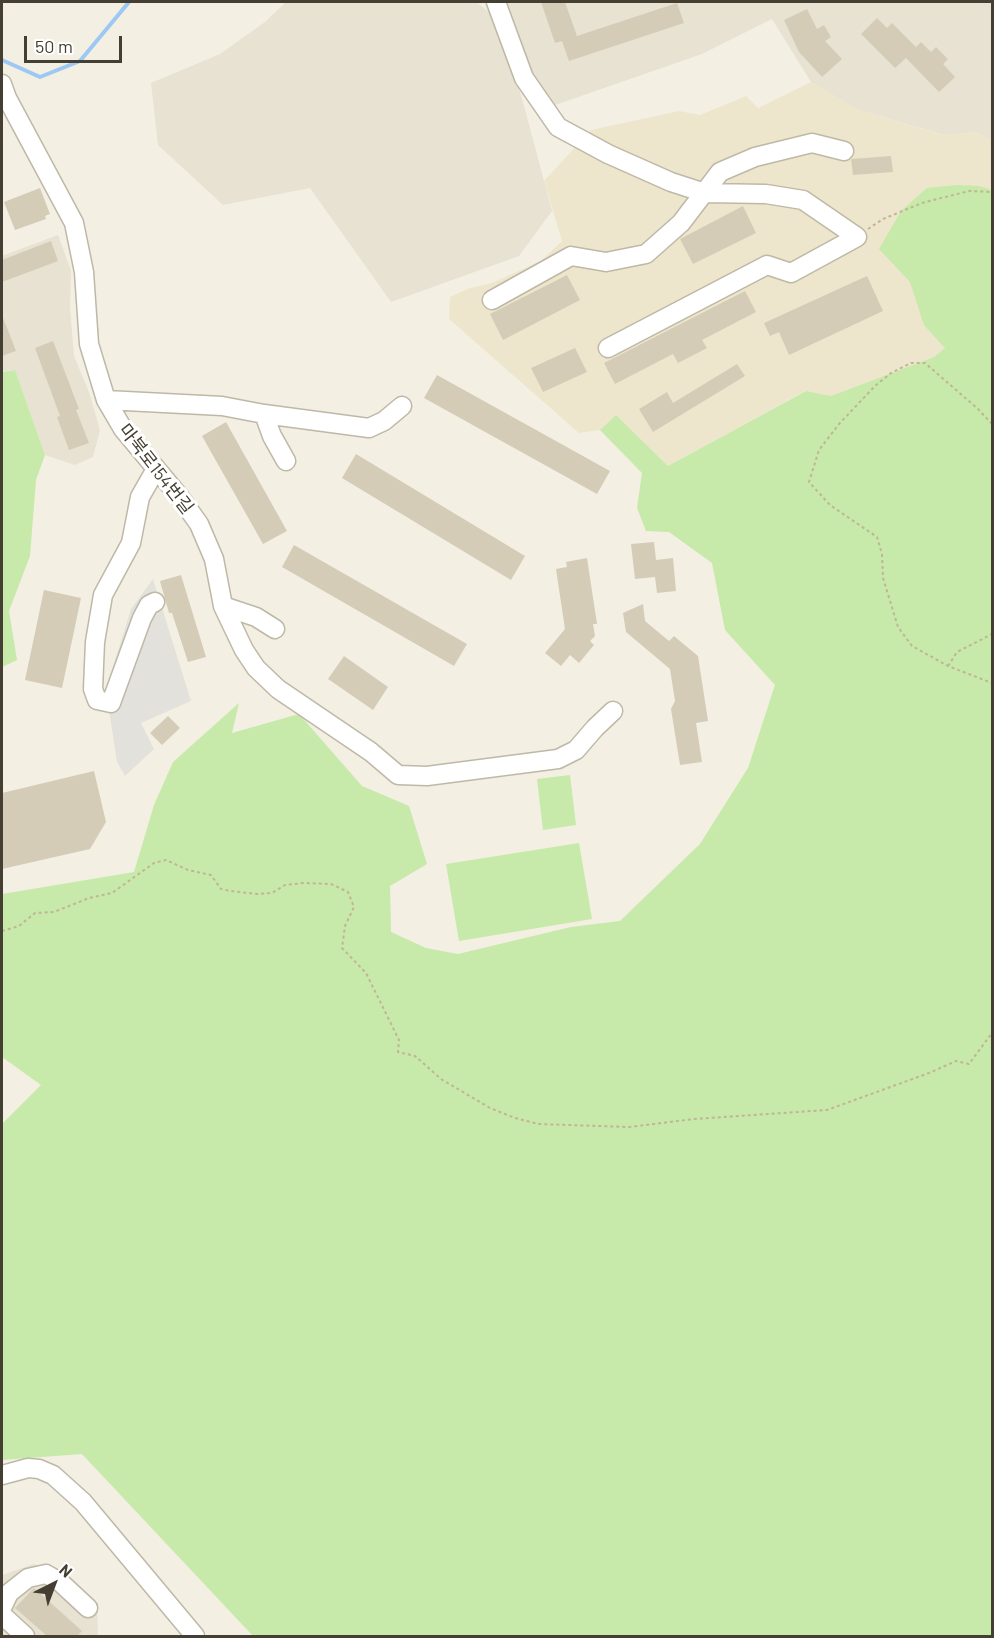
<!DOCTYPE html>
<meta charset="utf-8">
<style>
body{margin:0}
#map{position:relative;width:994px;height:1638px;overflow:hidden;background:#f3efe3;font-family:Barlow,sans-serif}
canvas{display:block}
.frame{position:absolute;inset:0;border:3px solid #453f33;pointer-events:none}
.north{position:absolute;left:24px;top:1554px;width:60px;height:60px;-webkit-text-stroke:4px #fff;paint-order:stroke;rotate:42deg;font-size:16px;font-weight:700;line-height:24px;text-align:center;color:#453f33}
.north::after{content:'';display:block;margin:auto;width:21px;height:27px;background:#453f33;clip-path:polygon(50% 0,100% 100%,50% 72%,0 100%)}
.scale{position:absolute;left:24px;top:36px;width:98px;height:27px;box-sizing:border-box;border:3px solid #453f33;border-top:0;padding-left:8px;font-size:18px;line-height:21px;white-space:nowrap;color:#453f33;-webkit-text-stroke:4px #fff;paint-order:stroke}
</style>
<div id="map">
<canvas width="994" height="1638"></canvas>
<div class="frame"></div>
<div class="north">N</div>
<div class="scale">50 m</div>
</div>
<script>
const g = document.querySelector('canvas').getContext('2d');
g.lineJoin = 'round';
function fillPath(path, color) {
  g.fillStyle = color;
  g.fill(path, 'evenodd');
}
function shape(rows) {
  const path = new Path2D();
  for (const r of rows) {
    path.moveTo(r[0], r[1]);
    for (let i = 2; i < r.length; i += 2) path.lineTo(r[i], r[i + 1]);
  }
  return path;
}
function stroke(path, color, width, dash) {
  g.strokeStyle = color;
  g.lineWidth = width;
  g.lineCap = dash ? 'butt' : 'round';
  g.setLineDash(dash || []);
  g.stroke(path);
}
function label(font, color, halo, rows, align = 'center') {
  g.font = font + ' Barlow,"Noto Sans KR",sans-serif';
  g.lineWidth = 6;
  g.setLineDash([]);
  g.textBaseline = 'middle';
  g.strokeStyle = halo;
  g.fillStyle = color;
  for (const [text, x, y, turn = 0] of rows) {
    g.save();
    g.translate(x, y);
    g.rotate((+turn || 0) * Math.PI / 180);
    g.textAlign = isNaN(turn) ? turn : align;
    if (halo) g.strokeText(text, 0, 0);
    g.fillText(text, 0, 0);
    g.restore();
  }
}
const residential = shape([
 [286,2,476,2,498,19,524,106,552,211,519,256,391,302,310,188,223,205,158,145,151,83,220,54,265,22],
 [499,2,992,2,992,141,976,132,944,135,856,109,811,82,772,19,702,54,538,111],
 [58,235,71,271,70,307,74,356,89,392,100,430,93,457,75,465,45,455,15,370,2,371,2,256],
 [34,1564,67,1576,97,1605,98,1636,2,1636,2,1575]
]);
const education = shape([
 [811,82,856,109,943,135,976,132,992,141,992,372,945,348,934,357,831,396,805,391,668,466,616,415,600,430,579,433,449,319,450,297,470,288,492,283,541,261,562,241,544,181,591,130,679,111,700,115,746,96,758,108]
]);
const green = shape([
 [957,185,979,186,992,190,992,1636,253,1636,82,1454,2,1460,2,1124,41,1085,2,1057,2,894,134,872,154,805,173,762,239,703,232,733,299,714,362,786,409,806,427,864,390,886,391,932,426,948,458,954,571,927,620,921,700,844,748,768,775,685,725,630,712,563,669,532,646,531,637,508,642,473,600,430,616,415,668,466,806,391,831,396,934,357,945,348,924,325,910,282,879,249,901,211,927,188],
 [15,370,45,455,36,480,30,556,9,611,17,660,2,667,2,372],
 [570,775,576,825,543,830,537,779],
 [579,843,592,919,459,941,446,864]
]);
const parking = shape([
 [153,579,191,701,141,723,154,749,125,776,117,762,106,690,131,609]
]);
const stream = shape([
 [2,60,40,77,80,61,129,2]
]);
const building = shape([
 [541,2,565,2,577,36,677,3,684,23,569,61,562,41,555,43],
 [807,9,817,29,824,25,831,37,825,41,842,59,822,77,799,52,784,20],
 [877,18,887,28,892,23,916,47,921,42,931,52,936,47,948,59,943,64,955,77,939,92,906,58,895,68,861,34],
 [891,156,893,172,853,175,851,159],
 [40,188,50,214,45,216,46,219,15,230,4,202],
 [743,206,756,233,693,264,680,239],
 [51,241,58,261,2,282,2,260],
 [567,275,580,300,503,340,490,314],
 [867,276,883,311,789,355,779,332,770,336,764,323],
 [745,291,756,312,702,340,707,348,678,363,673,354,615,384,604,363],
 [2,315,16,351,2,356],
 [53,341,79,409,76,410,89,443,69,450,57,417,60,416,35,348],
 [575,348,587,372,543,392,531,368],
 [737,364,745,376,653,432,639,409,667,392,673,403],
 [437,375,610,471,597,494,424,398],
 [226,422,287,531,263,544,202,436],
 [356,454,525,556,511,580,342,478],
 [654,542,656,560,673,558,676,591,657,593,655,577,635,579,631,544],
 [294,545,467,644,454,666,282,567],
 [587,558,597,624,593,624,595,636,590,641,594,645,579,663,570,655,561,666,545,653,565,629,556,569,567,567,566,562],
 [181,575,206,657,188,662,172,613,169,613,160,581],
 [44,590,81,598,62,688,25,680],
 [643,604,645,621,669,641,674,636,698,656,708,721,696,723,702,762,680,765,671,709,675,701,670,669,626,632,623,613],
 [344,656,388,687,373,710,328,679],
 [168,716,180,728,162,745,150,733],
 [94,771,106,822,90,849,2,869,2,793],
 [34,1588,82,1631,77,1636,47,1636,15,1608]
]);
const path = shape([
 [868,229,883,219,922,203,969,191,992,192],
 [992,424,978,409,925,363,911,363,891,373,875,386,839,424,819,450,809,482,830,505,877,537,882,554,883,578,898,627,912,646,948,666,992,683],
 [948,666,957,652,992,634],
 [2,931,19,926,35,913,54,912,89,898,112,893,154,863,166,860,188,870,211,875,221,889,231,891,257,894,272,893,285,885,304,883,331,884,348,892,354,907,345,926,342,948,366,973,399,1040,398,1052,415,1056,441,1079,490,1108,515,1118,538,1124,629,1127,694,1119,827,1110,929,1073,956,1061,969,1064,992,1033]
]);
const minor = shape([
 [496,2,524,78,558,127,608,154,671,182,705,193,766,194,803,200,857,237,791,273,767,265,608,348],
 [2,84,7,98,74,223,84,272,89,344,106,400,123,429,179,496,199,524,214,559,223,606,244,650,256,668,278,689,371,752,398,775,427,776,558,759,576,750,595,728,613,711],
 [492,300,571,256,606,262,646,254,681,223,720,172,755,157,812,143,844,151],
 [106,400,222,406,264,414,369,428,384,421,402,406],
 [264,414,272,436,286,461],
 [155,602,149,605,142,618,111,703,97,700,93,689,95,642,103,595,131,543,140,497,156,469],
 [223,606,256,617,275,629],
 [2,1475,28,1468,39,1469,53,1475,83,1502,195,1636],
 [2,1608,9,1593,28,1578,46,1574,60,1582,88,1608],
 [2,1615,25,1636]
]);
const streetNames = [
 ["마북로154번길",156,469,52]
];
fillPath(residential, '#e7e2d1');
fillPath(education, '#ede6cc');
fillPath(green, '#c7e9aa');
fillPath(parking, '#e3e1dc');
stroke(stream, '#9cc8f3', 4);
fillPath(building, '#d5ccb8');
stroke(minor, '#beb8a6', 21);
stroke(path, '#c1b596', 2, [3, 3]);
stroke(minor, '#fff', 18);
label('18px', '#453f33', '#fff', streetNames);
</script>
